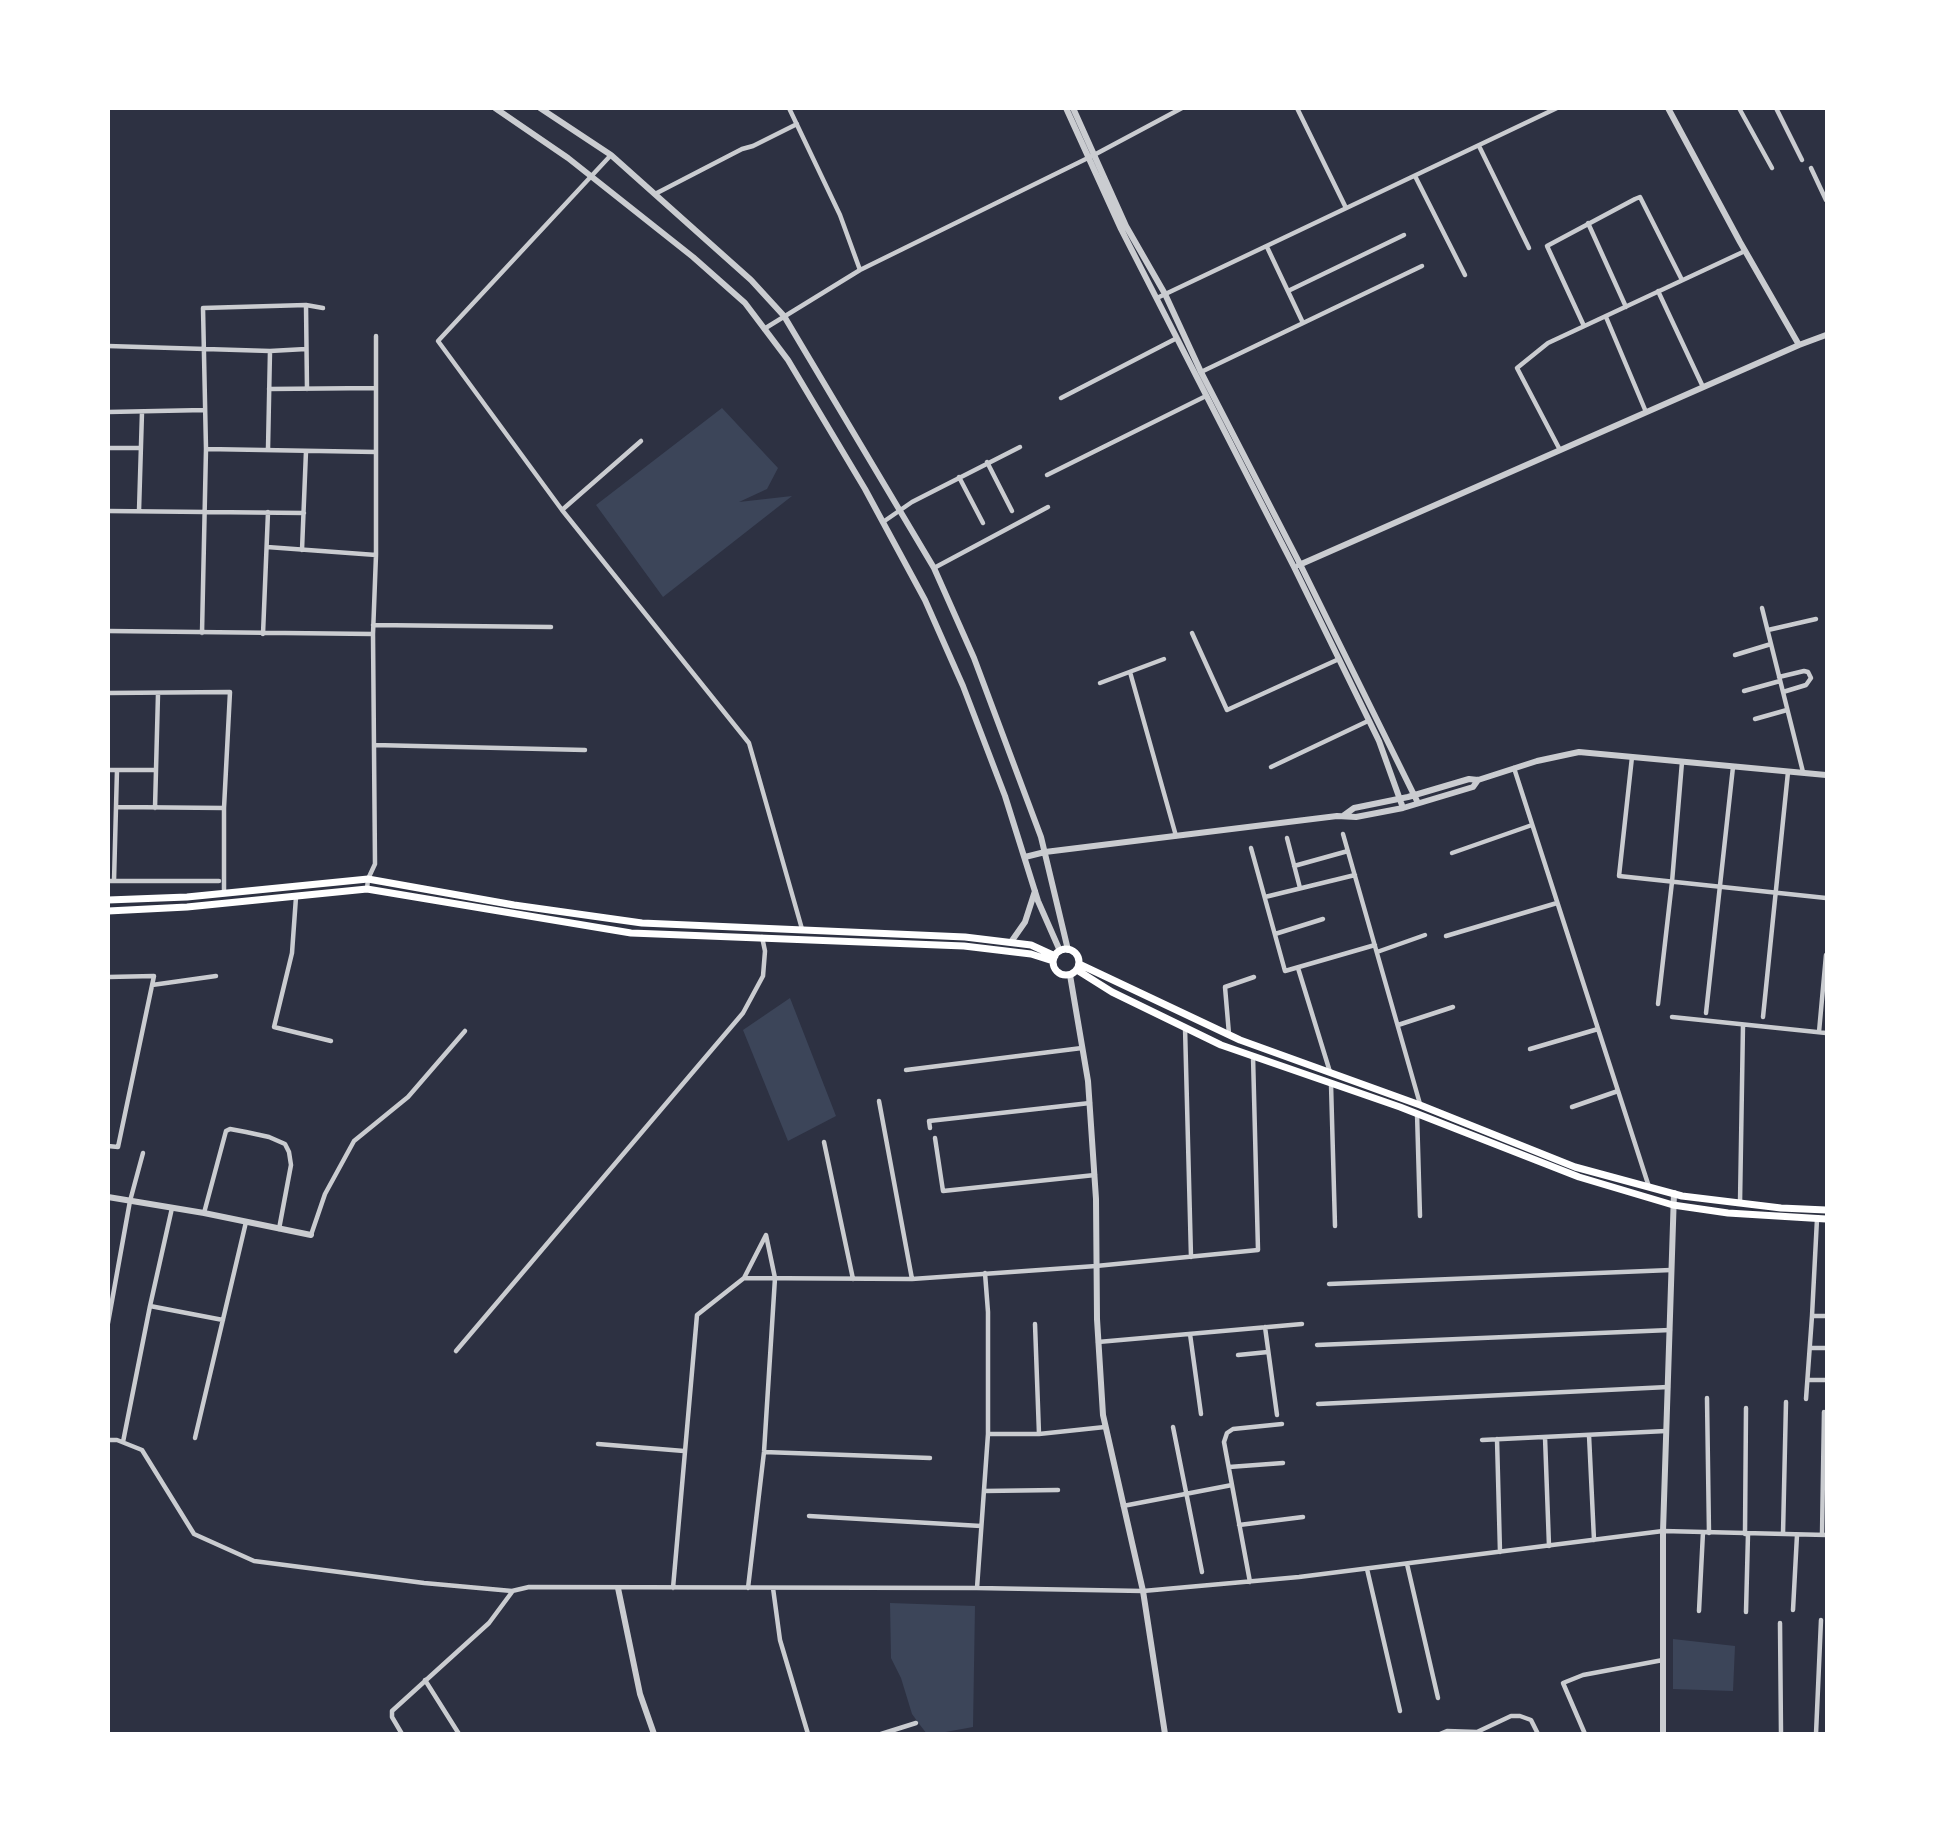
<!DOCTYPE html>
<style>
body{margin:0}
#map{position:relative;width:1935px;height:1842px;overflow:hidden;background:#2d3142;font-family:Lato,sans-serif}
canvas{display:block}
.frame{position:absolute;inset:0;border:110px solid #fff;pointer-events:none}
</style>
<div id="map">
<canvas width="1935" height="1842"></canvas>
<div class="frame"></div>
</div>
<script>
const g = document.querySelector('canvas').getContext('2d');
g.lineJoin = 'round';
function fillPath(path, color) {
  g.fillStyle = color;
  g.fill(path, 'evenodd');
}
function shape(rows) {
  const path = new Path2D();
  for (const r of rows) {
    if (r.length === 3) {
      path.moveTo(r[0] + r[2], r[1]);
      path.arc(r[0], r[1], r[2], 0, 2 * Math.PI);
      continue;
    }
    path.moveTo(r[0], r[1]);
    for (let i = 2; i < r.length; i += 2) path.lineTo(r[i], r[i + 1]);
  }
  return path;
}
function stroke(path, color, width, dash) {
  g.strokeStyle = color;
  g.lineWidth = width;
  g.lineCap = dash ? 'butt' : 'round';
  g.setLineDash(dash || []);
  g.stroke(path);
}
const green = shape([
 [722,408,778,468,767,489,739,502,792,496,663,597,596,505],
 [790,998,836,1116,788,1141,743,1030],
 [890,1603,975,1606,973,1727,940,1733,927,1734,920,1725,912,1714,901,1678,891,1658],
 [1673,1639,1735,1646,1733,1691,1673,1689]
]);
const minor = shape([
 [789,108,840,215,860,270],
 [1297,108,1346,208],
 [1739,108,1772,168],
 [1776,108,1802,160],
 [1479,146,1529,248],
 [611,155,438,341,562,510,749,743,802,929],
 [1811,168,1826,200],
 [1415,176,1465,275],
 [655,194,742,149,753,146,797,124],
 [1588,223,1626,307],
 [1267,247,1303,323],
 [1288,291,1404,235],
 [1658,291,1703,387],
 [1157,298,1557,108],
 [306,305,307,389],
 [1606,317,1646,412],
 [1584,326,1547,246,1635,199,1640,197,1682,280],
 [764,329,860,270,1094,155,1182,108],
 [108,346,270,351,306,349],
 [1201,372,1422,266],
 [269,389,376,388],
 [1061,398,1177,338],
 [108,412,205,410],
 [108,448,141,448],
 [206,449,376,452],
 [268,449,270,351],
 [1560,450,1517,368,1548,343,1745,251],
 [987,462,1012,511],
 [1047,475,1206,396],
 [959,477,983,523],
 [562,510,641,441],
 [108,511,304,513],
 [139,511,142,412],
 [883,522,912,502,1020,447],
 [267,547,376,555],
 [302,550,306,451],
 [934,568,1048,507],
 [1762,608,1803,772],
 [373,625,551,627],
 [1768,630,1816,619],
 [108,631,373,634],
 [202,633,206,449,203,308,306,305,323,308],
 [1192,633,1227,710,1339,659],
 [263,634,268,512],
 [1735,655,1771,644],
 [1130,672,1176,836],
 [1779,677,1804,671,1808,672,1811,678,1806,685,1783,692],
 [1100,683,1164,659],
 [1744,691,1780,681],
 [108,693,230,692,224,808,224,893],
 [1755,719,1787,710],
 [374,745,585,750],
 [1632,757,1619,876,1826,898],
 [1271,767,1368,721],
 [1514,768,1649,1187],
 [108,770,155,770],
 [117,807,224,808],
 [155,808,158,694],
 [1343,834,1420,1104],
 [1287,838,1300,888],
 [1251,848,1285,971,1375,945],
 [1452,853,1532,825],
 [1294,866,1348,851],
 [108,881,219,881],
 [114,881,117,770],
 [367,889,368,879,375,864,373,634,376,555,376,336],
 [296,897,292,953,274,1027,331,1041],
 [1265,897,1355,875],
 [1275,934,1323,919],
 [1446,936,1557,903],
 [1377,952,1425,935],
 [1298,968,1330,1072],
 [108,977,154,976,118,1147,108,1146],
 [152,985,216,976],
 [1658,1004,1672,882,1682,762],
 [1706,1013,1733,767],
 [1672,1017,1826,1033],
 [1763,1017,1788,772],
 [1398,1025,1453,1007],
 [1185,1027,1191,1257],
 [1819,1032,1826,955],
 [1229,1034,1225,987,1254,977],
 [1530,1049,1598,1029],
 [906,1070,1082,1048],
 [1331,1084,1335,1226],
 [879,1101,912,1279],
 [1572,1107,1618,1091],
 [1417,1113,1420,1216],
 [930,1128,929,1121,1090,1103],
 [935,1138,943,1191,1095,1175],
 [824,1142,853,1279],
 [1740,1203,1743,1025],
 [204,1213,226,1131,230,1129,246,1132,269,1137,285,1144,289,1152,291,1165,279,1229],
 [311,1235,325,1194,354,1141,408,1097,465,1031],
 [744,1278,912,1279,1096,1266,1258,1250,1253,1056],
 [1329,1284,1671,1270],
 [150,1306,223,1320],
 [1812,1316,1817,1219],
 [108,1323,130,1201,143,1153],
 [1035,1324,1039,1434],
 [1265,1327,1277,1415],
 [1190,1334,1201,1414],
 [1098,1342,1302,1324],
 [1317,1345,1670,1330],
 [1810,1348,1826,1348],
 [456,1351,743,1013,763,976,765,951,762,937],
 [1238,1355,1268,1352],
 [1808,1380,1826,1380],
 [1707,1398,1709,1533],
 [1806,1399,1812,1316,1826,1316],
 [1318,1404,1668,1387],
 [1173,1427,1202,1572],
 [988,1434,1039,1434,1105,1427],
 [1589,1435,1594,1540],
 [1545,1437,1549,1546],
 [195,1438,246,1222],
 [1497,1439,1500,1552],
 [108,1440,117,1440,142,1450,194,1534,254,1561,424,1583,512,1591,529,1587,977,1588,1143,1591,1299,1577,1663,1531,1826,1535],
 [1482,1440,1666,1431],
 [123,1442,150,1306,172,1208],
 [598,1444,684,1451],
 [764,1452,930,1458],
 [1229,1467,1283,1463],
 [984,1491,1058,1490],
 [1123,1506,1232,1485],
 [809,1516,981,1526],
 [1239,1525,1303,1517],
 [1745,1534,1746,1408],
 [1783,1534,1786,1402],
 [1822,1535,1824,1412],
 [1407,1564,1438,1698],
 [1367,1569,1400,1711],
 [1250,1582,1224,1442,1227,1433,1233,1429,1282,1424],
 [673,1588,697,1315,744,1278,766,1235,775,1278,764,1452,748,1588],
 [773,1588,780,1640,808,1734],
 [977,1588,988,1434,988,1312,985,1273],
 [1793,1610,1797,1535],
 [1699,1611,1703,1532],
 [1746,1612,1748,1534],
 [1780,1623,1781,1734],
 [425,1680,459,1734],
 [402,1734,392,1717,392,1711,489,1623,512,1592],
 [881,1734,916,1723],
 [1440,1734,1447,1731,1477,1732,1511,1716,1520,1716,1531,1720,1538,1734],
 [1585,1734,1563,1683,1583,1675,1663,1660],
 [1816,1734,1821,1620]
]);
const tertiary = shape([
 [495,108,568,158,693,257,745,303,788,360,865,489,925,600,963,686,1005,796,1038,901,1060,951],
 [540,108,611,155,751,280,784,316,934,568,974,658,1041,837,1068,950],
 [1066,108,1121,229,1294,567,1379,741,1403,808],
 [1073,108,1126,226,1165,294,1201,372,1300,564,1418,803],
 [1668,108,1740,242,1799,345],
 [1299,565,1799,345,1826,335],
 [1343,816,1354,808,1408,797,1469,779,1478,780,1537,761,1579,752,1826,775],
 [1025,857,1045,852,1337,816,1356,817,1403,808,1473,787,1478,780],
 [1011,942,1025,922,1035,891],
 [1070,975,1088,1081,1096,1199,1097,1319,1103,1415,1143,1591,1165,1734],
 [108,1197,204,1213,311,1235],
 [618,1588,640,1694,654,1734],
 [1663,1734,1663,1531,1674,1193]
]);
const secondary = shape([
 [108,900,187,897,368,879,514,905,642,923,965,937,1031,945,1055,956],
 [108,911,187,907,367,889,631,933,964,946,1031,954,1053,961],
 [1066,962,13],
 [1079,964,1240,1040,1420,1105,1575,1167,1682,1196,1781,1208,1826,1210],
 [1077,970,1112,992,1221,1045,1400,1107,1579,1177,1673,1205,1728,1213,1826,1219]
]);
fillPath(green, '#3c4559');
stroke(minor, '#caccd0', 4.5);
stroke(tertiary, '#caccd0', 6);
stroke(secondary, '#fff', 7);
</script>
